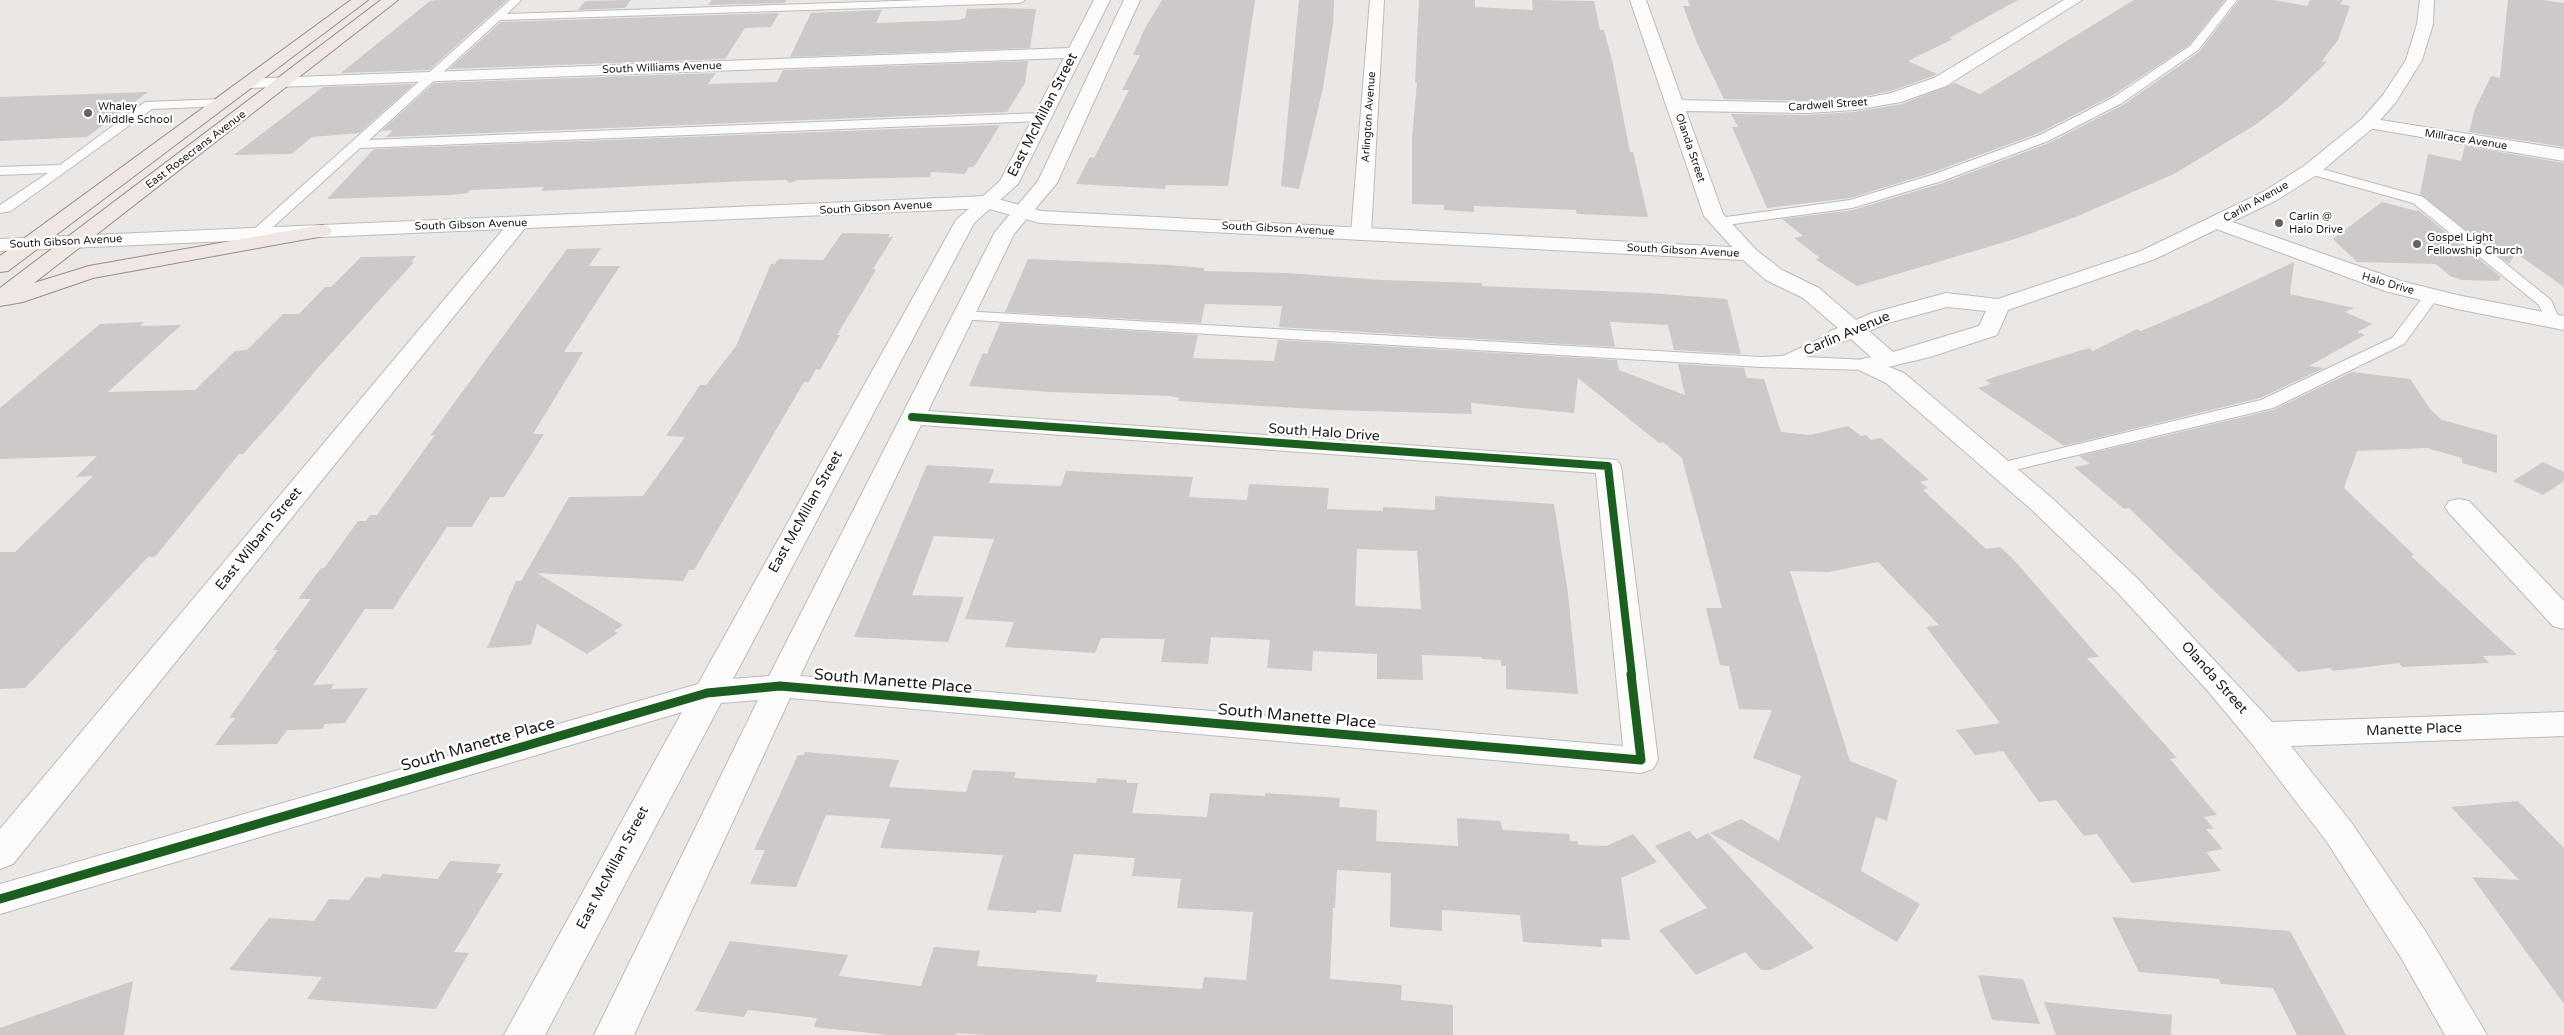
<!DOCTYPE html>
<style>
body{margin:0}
canvas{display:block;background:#eae7e5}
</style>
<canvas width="2564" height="1035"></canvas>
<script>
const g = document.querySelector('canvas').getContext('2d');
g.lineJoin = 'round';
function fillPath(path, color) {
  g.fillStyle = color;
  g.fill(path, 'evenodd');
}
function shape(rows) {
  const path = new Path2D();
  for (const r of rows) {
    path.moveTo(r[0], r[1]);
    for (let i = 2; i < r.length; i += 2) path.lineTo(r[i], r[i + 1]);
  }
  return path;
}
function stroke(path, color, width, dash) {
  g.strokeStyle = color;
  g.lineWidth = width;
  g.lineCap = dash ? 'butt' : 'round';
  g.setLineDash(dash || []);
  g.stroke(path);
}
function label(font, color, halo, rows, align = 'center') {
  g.font = font + ' "Varela Round",sans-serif';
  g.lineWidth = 4.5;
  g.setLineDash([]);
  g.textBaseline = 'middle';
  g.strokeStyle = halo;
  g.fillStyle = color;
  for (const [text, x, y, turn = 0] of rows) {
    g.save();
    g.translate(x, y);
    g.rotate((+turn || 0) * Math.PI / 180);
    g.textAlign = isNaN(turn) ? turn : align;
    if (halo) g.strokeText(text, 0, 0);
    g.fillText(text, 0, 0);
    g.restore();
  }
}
const building = shape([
 [436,0,507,0,429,70,341,73,430,1],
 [631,0,625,8,578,10,585,1],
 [712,0,786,0,785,3,708,5],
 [1162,0,1255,0,1228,186,1166,185,1165,189,1076,184,1090,157,1094,158,1129,90,1122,90,1140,55,1133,55,1145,28],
 [1299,0,1334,0,1333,24,1323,88,1299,189,1281,186],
 [1419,0,1475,0,1475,7,1533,10,1532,0,1594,1,1600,30,1604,30,1613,64,1630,152,1633,152,1648,217,1577,214,1576,210,1474,206,1474,212,1444,210,1444,205,1412,204,1412,137,1417,83,1415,83],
 [1688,0,2018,0,1949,38,1953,39,1908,61,1937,74,1933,76,1891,91,1855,98,1807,101,1724,99,1697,43,1683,6,1690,6],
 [2134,0,2225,0,2189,45,2113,95,2039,133,1931,173,1850,198,1767,208,1732,127,1738,127,1731,114,1807,115,1855,112,1902,104,1955,83,1980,94],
 [2239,0,2273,0,2307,6,2310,0,2343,0,2340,4,2350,6,2338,40,2322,61,2327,62,2285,102,2255,125,2174,174,2078,216,2018,238,1857,286,1815,259,1820,258,1794,238,1803,236,1782,219,1853,210,1943,183,2049,143,2123,105,2199,52],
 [2508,0,2543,0,2564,3,2564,147,2469,132,2475,109,2491,76,2500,78],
 [998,8,1036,9,1030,48,790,57,811,13,882,10,876,23,958,20,965,18,967,9],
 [779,13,771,27,745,28,725,59,449,69,501,22],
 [1028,61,1025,83,1007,112,386,137,393,130,381,131,434,83,716,73,708,84,777,82,783,70],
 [414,84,359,133,312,137,293,153,288,154,234,155,323,87],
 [148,92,87,137,0,141,0,97],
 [1000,125,974,167,969,167,965,174,931,172,930,177,798,180,790,183,786,180,746,181,541,191,544,187,470,190,468,193,451,195,327,199,374,149],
 [2465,146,2564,163,2564,287,2516,253,2509,264,2420,194,2428,154,2461,161],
 [2382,202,2417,211,2417,209,2501,277,2498,281,2462,280,2450,276,2436,264,2357,262,2333,239],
 [842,233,890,234,888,237,893,237,873,269,876,270,837,335,840,335,820,370,816,369,809,382,804,382,694,570,689,570,683,581,537,573,623,625,614,631,618,633,587,654,537,624,531,645,487,648,516,581,521,581,569,497,643,496,685,437,666,436,700,385,706,385,736,346,771,264,775,264,778,259,823,260],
 [601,248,589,266,620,266,564,352,583,352,533,434,544,434,504,497,490,497,472,527,447,527,393,609,365,609,313,685,334,684,331,689,368,688,345,723,325,724,322,729,287,730,277,744,215,745,235,718,229,718,278,650,273,650,311,599,298,599,321,568,324,568,358,521,366,521,370,515,377,515,435,435,430,436,567,249],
 [416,256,411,262,414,262,316,370,282,411,243,454,239,454,155,557,148,557,25,688,0,689,0,552,15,552,93,476,76,477,97,456,0,459,0,408,100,324,144,322,140,326,181,325,108,392,195,390,235,351,247,350,283,314,299,314,325,287,331,287,361,257],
 [1028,259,1170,265,1204,268,1204,271,1287,273,1382,280,1482,283,1482,286,1650,293,1727,299,1741,354,1674,350,1668,325,1610,322,1615,347,1279,327,1282,306,1205,304,1201,323,1005,312],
 [2294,262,2290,294,2354,308,2345,312,2372,324,2357,332,2365,335,2309,366,2324,368,2260,398,2064,446,1978,388,1991,384,1985,380,2036,364,2089,348,2093,351,2137,329,2141,331,2207,303],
 [1000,323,1198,335,1193,358,1274,361,1278,340,1617,360,1619,370,1685,395,1678,364,1744,368,1747,378,1764,379,1781,432,1810,435,1848,426,1861,436,1866,435,1871,440,1881,438,1929,480,1920,482,1928,488,1923,490,1986,549,2000,547,2013,559,2099,657,2087,658,2177,758,2170,759,2217,815,2204,817,2214,829,2206,829,2223,849,2206,852,2221,871,2132,883,2097,834,2084,836,2056,800,2039,802,2003,751,1975,755,1956,730,2000,723,1926,627,1939,625,1878,562,1829,572,1790,571,1850,761,1897,780,1887,821,1876,817,1861,871,1920,904,1897,942,1710,833,1741,819,1779,841,1801,776,1753,758,1772,710,1739,709,1729,666,1720,665,1706,608,1722,608,1682,458,1663,442,1659,443,1578,378,1574,413,1471,403,1472,414,1331,410,1178,401,1179,398,1171,396,1050,392,969,386,983,353,987,354],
 [2352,372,2410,379,2431,410,2442,420,2497,435,2497,473,2462,463,2462,458,2427,448,2357,451,2344,488,2414,555,2411,556,2517,655,2483,656,2489,663,2402,667,2399,663,2333,671,2330,668,2298,672,2129,508,2124,509,2074,467,2090,464,2079,456,2273,410],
 [2543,462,2564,472,2564,481,2543,495,2513,481],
 [927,465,994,469,989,483,1061,486,1066,471,1193,477,1189,497,1247,500,1249,484,1329,488,1327,509,1383,511,1383,507,1435,510,1435,496,1554,504,1568,593,1578,694,1506,689,1506,666,1501,666,1501,660,1482,659,1482,657,1422,655,1423,680,1377,679,1377,654,1313,651,1312,671,1267,668,1270,640,1211,637,1208,664,1161,662,1165,639,1101,638,1095,653,1005,647,1014,622,965,619,994,539,934,536,912,595,964,597,948,642,854,637],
 [1357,549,1417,551,1421,609,1355,606],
 [805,752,899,760,889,787,966,792,973,770,1016,772,1014,778,1096,783,1097,778,1127,780,1127,783,1138,783,1132,813,1207,817,1210,793,1265,796,1265,793,1340,798,1339,807,1377,810,1376,841,1458,846,1457,818,1500,821,1503,830,1569,834,1570,841,1577,841,1578,845,1606,846,1633,834,1657,862,1621,878,1630,940,1601,939,1602,947,1523,942,1520,915,1442,910,1442,931,1390,927,1391,873,1337,870,1335,908,1333,908,1330,979,1402,985,1401,1000,1453,1005,1453,1035,986,1035,957,1033,956,1035,889,1035,814,1027,817,1018,748,1010,744,1017,695,1011,730,941,848,955,839,976,921,986,934,947,980,951,977,966,1097,975,1096,982,1202,989,1204,977,1246,980,1253,912,1177,908,1181,879,1132,876,1135,858,1074,854,1061,912,1037,910,1036,913,987,910,1003,855,880,848,890,819,826,815,796,887,750,884,765,850,754,850,798,755,804,755],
 [2518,801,2564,848,2564,1004,2472,877,2519,880,2451,807],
 [1689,831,1697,839,1708,833,1814,948,1770,970,1761,970,1745,952,1696,975,1659,930,1707,908,1655,846],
 [450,861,501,864,496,873,503,873,454,952,469,953,436,1009,307,999,322,977,229,970,269,918,314,921,329,899,349,900,366,877,380,878,382,874,438,879],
 [2112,917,2290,931,2346,1035,2297,1035,2273,988,2221,984,2219,979,2139,972],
 [1978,975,2023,979,2040,1024,1992,1020],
 [133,981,124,1035,0,1035,0,1028],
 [2044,1002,2172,1015,2171,1035,2056,1035]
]);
const service = shape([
 [510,0,521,0,507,14,925,0,1025,0,1020,3,500,20,369,140,1041,113,1047,117,1041,121,360,148,262,237,252,237,250,234,252,231,510,0],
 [2227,0,2237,0,2198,50,2122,103,2048,141,1942,181,1852,208,1719,226,1712,222,1719,218,1850,200,1932,175,2040,135,2114,97,2190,46,2227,0],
 [222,99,226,100,226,106,152,109,11,211,0,213,0,205,48,173,0,175,0,167,60,165,145,102,222,99],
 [2311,166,2423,197,2551,300,2560,321,2557,324,2547,324,2539,305,2413,203,2306,173,2304,170,2311,166],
 [2431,291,2439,296,2404,344,2273,408,2002,473,1996,472,1993,468,1996,464,2261,400,2392,338,2426,293,2431,291],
 [962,311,1761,357,1783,356,1835,332,1843,337,1841,340,1806,357,1867,360,1875,365,1867,370,1761,367,957,319,954,316,957,313,962,311]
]);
const minor = shape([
 [1094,0,1110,0,1018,184,974,223,733,679,769,676,995,232,1038,181,1124,0,1140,0,1057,183,1014,234,928,411,1617,460,1621,466,1658,760,1653,769,1641,773,790,698,634,1035,594,1035,758,700,721,703,545,1035,504,1035,682,712,0,914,0,884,698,684,956,220,1000,181,1064,58,249,88,243,87,240,83,243,79,1069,48,1094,0],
 [921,425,1596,473,1623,746,800,676,921,425],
 [1370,0,1384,0,1371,234,1368,238,1361,240,1354,238,1351,234,1370,0],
 [1630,0,1646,0,1682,100,1807,103,1855,100,1891,93,1934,78,2064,0,2082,0,1946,86,1901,102,1855,110,1807,113,1686,111,1723,214,1760,254,1756,258,1749,260,1742,258,1704,216,1630,0],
 [2368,118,2564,149,2564,161,2362,127,2359,123,2362,119,2368,118],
 [2218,217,2401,281,2457,295,2564,316,2564,330,2457,309,2385,291,2211,227,2208,223,2211,219,2218,217],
 [518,218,525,220,528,224,525,228,13,864,0,869,0,829,511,220,518,218],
 [1867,358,1904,373,2053,499,2138,579,2272,722,2564,712,2564,736,2291,746,2351,822,2426,932,2487,1035,2445,1035,2400,956,2327,842,2252,744,2207,690,2118,593,2033,511,1886,383,1859,370,1855,365,1859,360,1867,358],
 [2459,499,2469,501,2564,601,2564,629,2553,626,2449,513,2445,507,2449,501,2459,499]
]);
const tertiary = shape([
 [2420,0,2434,0,2433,24,2422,60,2396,102,2374,127,2318,174,2277,200,2155,259,2008,310,1997,335,1930,357,1871,371,1863,369,1859,364,1863,359,1871,357,1851,339,1838,343,1830,341,1826,336,1830,331,1838,328,1803,298,1766,280,1743,260,1040,223,986,208,0,251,0,239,987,196,1041,211,1749,248,1756,250,1782,270,1819,288,1856,320,1872,313,1946,293,1998,299,2141,251,2263,192,2304,166,2362,119,2383,95,2406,60,2417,24,2420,0],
 [1947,307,1986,311,1979,326,1893,352,1869,331,1888,323,1947,307]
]);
const primary = shape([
 [351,0,368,0,8,271,0,272,0,256,351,0],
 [381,0,398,0,34,283,89,266,322,225,329,227,332,231,329,235,93,278,23,302,0,306,0,288,381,0]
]);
const cyclewayFar1 = shape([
 [912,417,1608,466,1632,676]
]);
const cycleway = shape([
 [0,899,707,693,780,686,1641,760,1631,674]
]);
const markers = [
 [88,113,5,"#646362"],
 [2279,223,5,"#646362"],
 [2417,244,5,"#646362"]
];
const farStreetnames = [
 ["South Williams Avenue",662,68,-2],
 ["Cardwell Street",1828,105,-4],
 ["Arlington Avenue",1369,117,-86],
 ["Millrace Avenue",2466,140,9],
 ["Olanda Street",1690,148,71],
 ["East Rosecrans Avenue",196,150,-37],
 ["Carlin Avenue",2256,202,-29],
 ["South Gibson Avenue",876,208,-3],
 ["South Gibson Avenue",471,225,-2],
 ["South Gibson Avenue",1278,229,3],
 ["South Gibson Avenue",66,242,-3],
 ["South Gibson Avenue",1683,251,3],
 ["Halo Drive",2388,284,16]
];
const farPoinames = [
 ["Whaley",98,107],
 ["Middle School",98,120],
 ["Carlin @",2289,217],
 ["Halo Drive",2289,230],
 ["Gospel Light",2427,238],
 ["Fellowship Church",2427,251]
];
const streetNames = [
 ["East McMillan Street",1043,115,-63],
 ["Carlin Avenue",1847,334,-23],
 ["South Halo Drive",1324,433,4],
 ["East McMillan Street",806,512,-61],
 ["East Wilbarn Street",259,539,-51],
 ["Olanda Street",2214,678,48],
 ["Manette Place",2414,730,-2],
 ["East McMillan Street",613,868,-62]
];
const nearStreetnames = [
 ["South Manette Place",893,682,5],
 ["South Manette Place",1297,717,5],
 ["South Manette Place",478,745,-16]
];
fillPath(building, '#cdc9c8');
stroke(service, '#bdbcbb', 2);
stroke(minor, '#bdbcbb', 2);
stroke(tertiary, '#bdbcbb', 2);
stroke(primary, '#9d8d85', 2);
fillPath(service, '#fcfbfb');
fillPath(minor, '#fcfbfb');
fillPath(tertiary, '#fcfbfb');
fillPath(primary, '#eee7e4');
stroke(cyclewayFar1, '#1b5e20', 8);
stroke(cycleway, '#1b5e20', 9);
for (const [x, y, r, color] of markers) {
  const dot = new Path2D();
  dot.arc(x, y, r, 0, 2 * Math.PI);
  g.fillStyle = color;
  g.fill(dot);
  stroke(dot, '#fff', 2);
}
label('11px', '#1c1c1c', '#fff', farStreetnames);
label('11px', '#1c1c1c', '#fff', farPoinames, 'left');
label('14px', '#1c1c1c', '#fff', streetNames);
label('16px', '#1c1c1c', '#fff', nearStreetnames);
</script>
